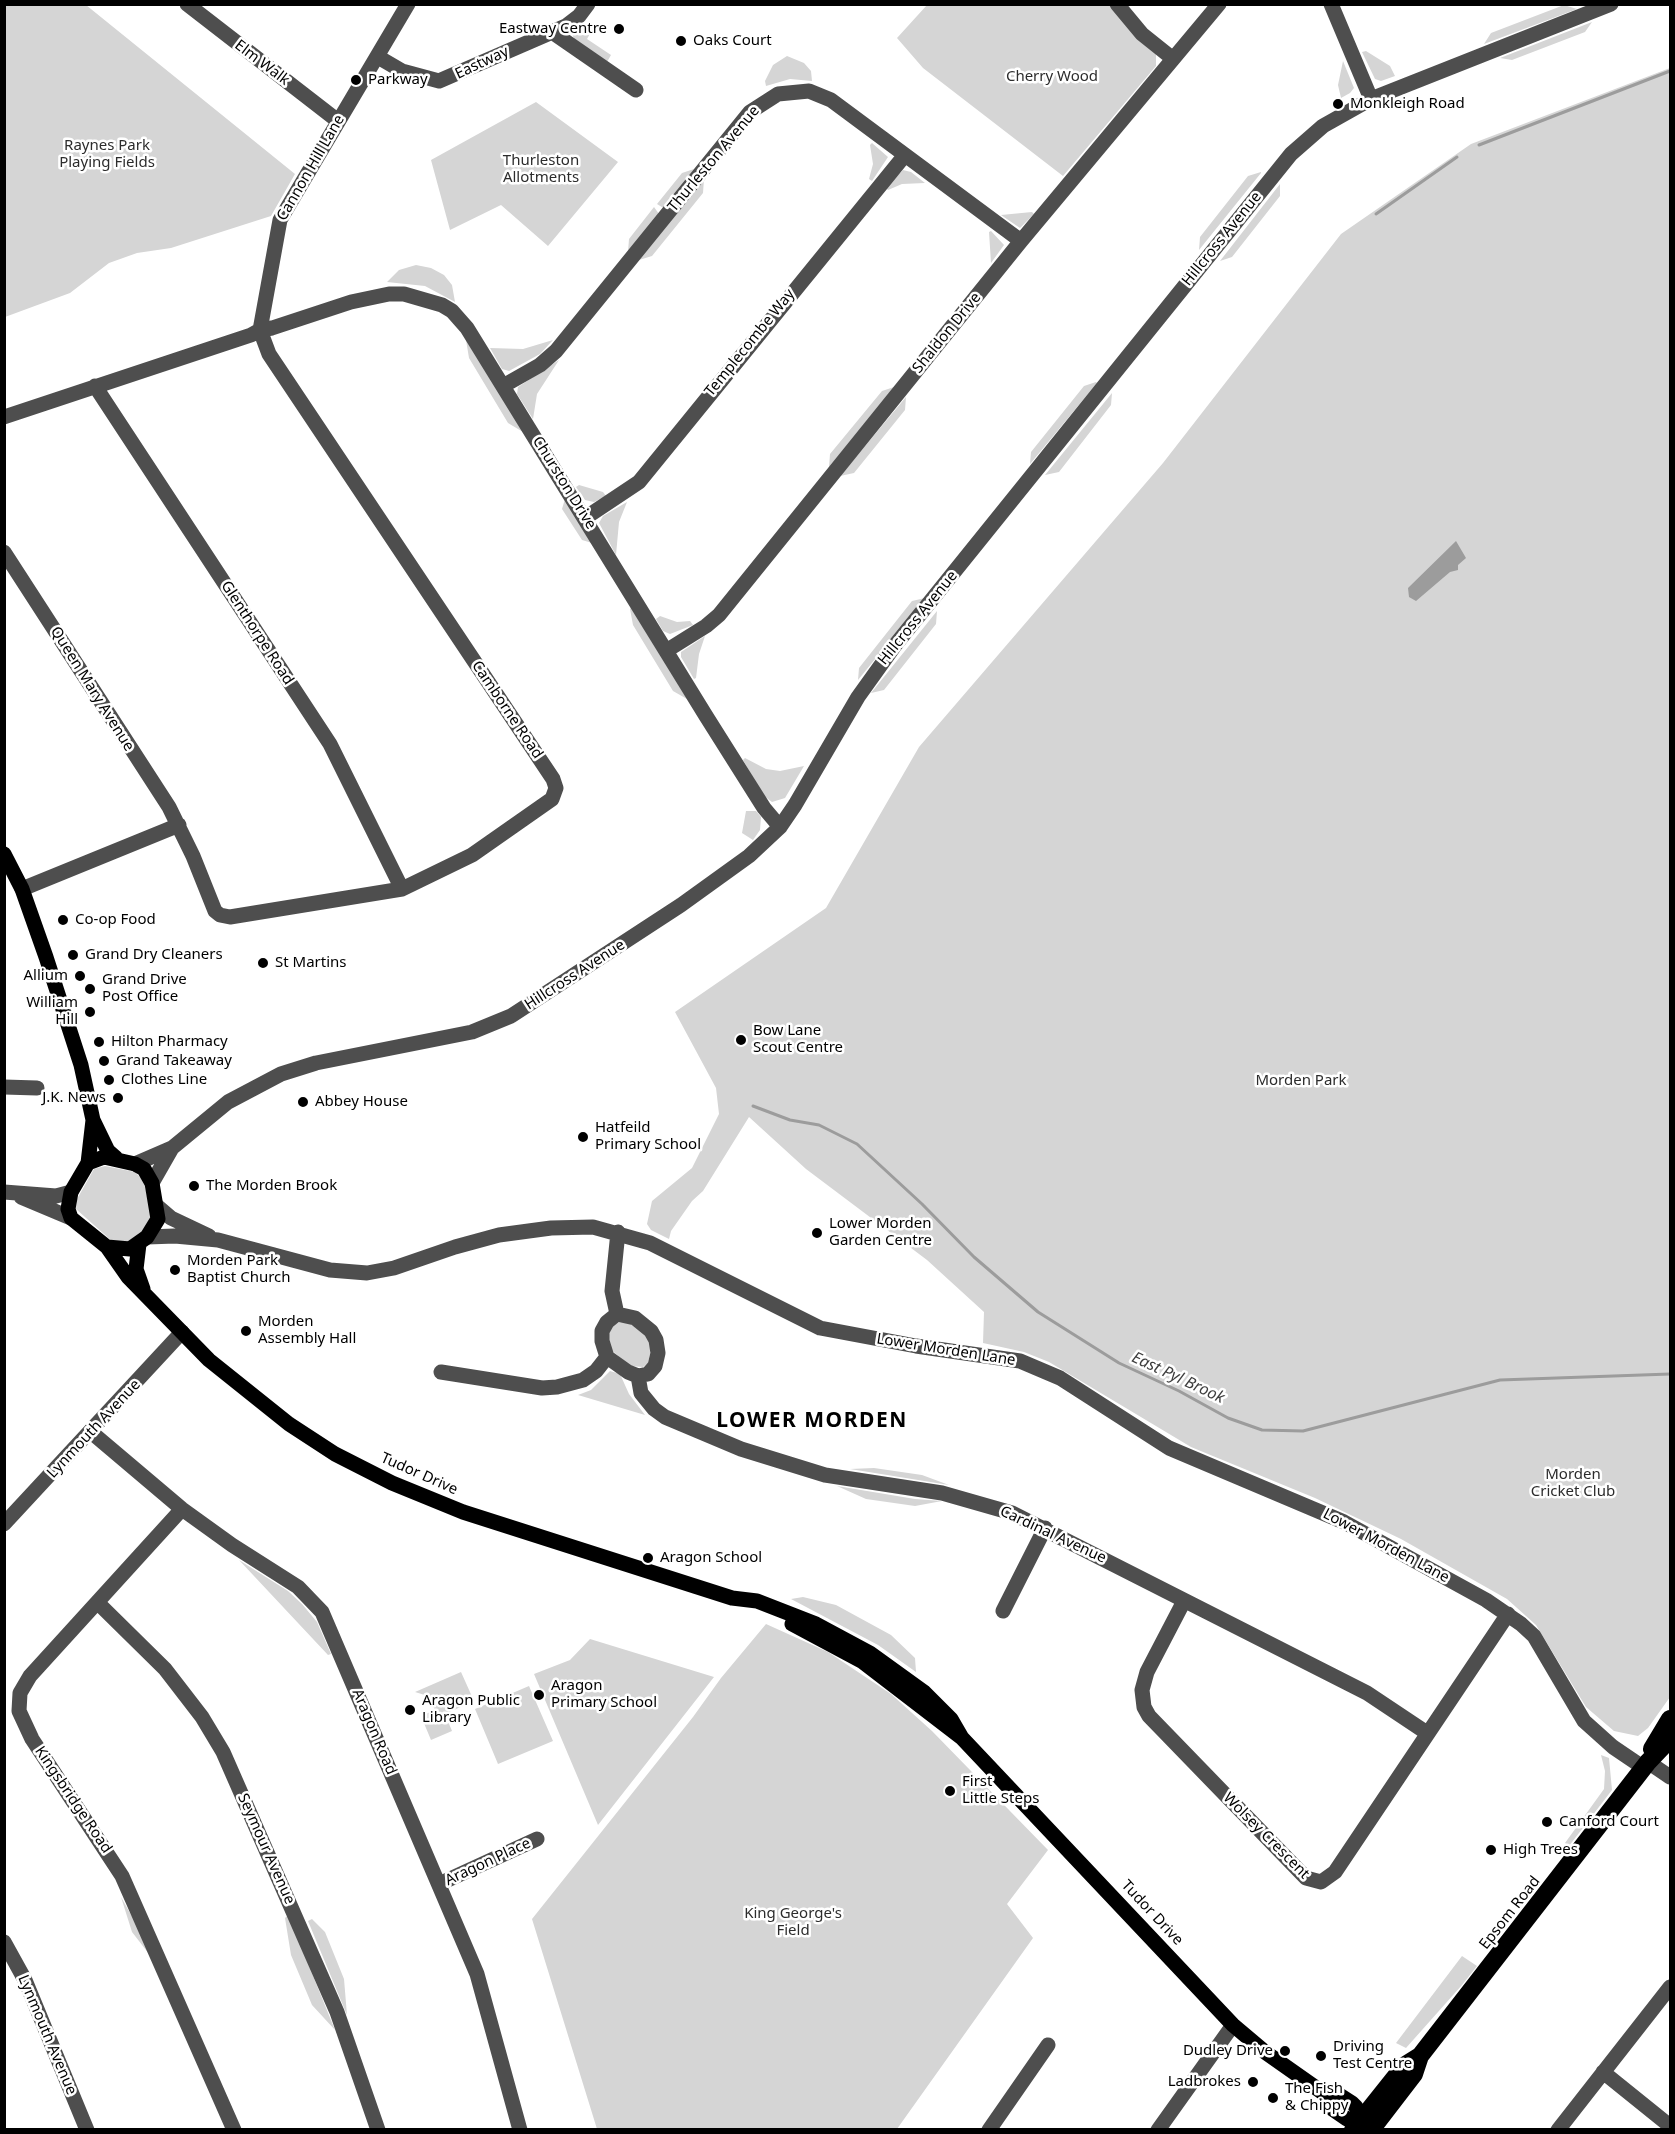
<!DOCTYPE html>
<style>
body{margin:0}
#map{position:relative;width:1675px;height:2134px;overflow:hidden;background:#fff;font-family:"Noto Sans",sans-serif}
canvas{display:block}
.frame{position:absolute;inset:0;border:6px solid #000;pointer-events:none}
</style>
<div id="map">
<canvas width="1675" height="2134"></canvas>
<div class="frame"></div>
</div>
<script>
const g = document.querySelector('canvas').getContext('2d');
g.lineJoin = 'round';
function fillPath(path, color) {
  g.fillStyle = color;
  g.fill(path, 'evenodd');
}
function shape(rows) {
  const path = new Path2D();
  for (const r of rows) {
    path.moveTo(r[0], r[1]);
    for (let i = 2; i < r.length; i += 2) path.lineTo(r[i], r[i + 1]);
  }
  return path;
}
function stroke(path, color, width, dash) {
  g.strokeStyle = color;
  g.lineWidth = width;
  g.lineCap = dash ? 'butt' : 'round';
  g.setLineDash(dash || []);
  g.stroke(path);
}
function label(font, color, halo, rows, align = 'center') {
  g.font = font + ' "Noto Sans",sans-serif';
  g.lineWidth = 5;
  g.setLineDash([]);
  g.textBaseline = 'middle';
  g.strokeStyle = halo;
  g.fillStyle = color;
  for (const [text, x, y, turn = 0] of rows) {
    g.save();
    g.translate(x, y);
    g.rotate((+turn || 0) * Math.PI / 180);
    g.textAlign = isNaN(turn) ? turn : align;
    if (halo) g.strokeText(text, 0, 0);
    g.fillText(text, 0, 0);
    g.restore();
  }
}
const green = shape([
 [4,5,86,5,295,174,271,216,171,248,137,253,109,263,70,293,5,317],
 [927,5,1113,5,1156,52,1156,66,1063,176,923,68,897,38],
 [1564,5,1577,9,1484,44,1491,33],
 [1592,22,1585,32,1512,60,1500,58],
 [578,23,591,32,587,39,611,55,607,62,574,39,572,33],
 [1366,51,1390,66,1395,76,1381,81,1375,79,1362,52],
 [787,56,804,63,811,71,812,81,790,79,766,86,765,81,773,65],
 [1343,61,1354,88,1350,93,1341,98,1338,85],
 [1670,68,1670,1697,1648,1728,1638,1736,1614,1731,1586,1707,1536,1625,1507,1599,1401,1539,1315,1498,1191,1447,1049,1362,1024,1352,983,1343,984,1312,927,1260,806,1169,749,1117,703,1191,692,1201,671,1231,669,1239,651,1230,647,1224,652,1201,692,1168,719,1114,716,1088,675,1012,826,908,919,747,1163,463,1341,234,1471,144],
 [536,102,618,162,548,246,501,205,450,230,431,160],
 [872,143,888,157,872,181,869,179,873,164,870,145],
 [694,169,665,209,657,204,682,173],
 [903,170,911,172,925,183,902,184,888,190,886,188],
 [1261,172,1261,173,1199,250,1200,237,1248,176],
 [704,179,703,193,652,256,639,260],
 [1280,184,1280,196,1232,257,1220,261],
 [654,207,659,214,628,252,629,239],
 [1032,212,1034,214,1020,228,1001,215],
 [991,231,1004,245,991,263,989,232],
 [416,265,431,268,444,275,452,285,455,302,425,286,387,282,399,270],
 [466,340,523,432,508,423,469,358],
 [553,340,540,354,509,371,502,369,490,348,523,349],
 [559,360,537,394,533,419,517,394,518,387],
 [1096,382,1097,383,1030,464,1031,452,1084,386],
 [894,387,829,467,830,454,882,391],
 [1112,393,1111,405,1059,472,1045,475],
 [906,397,905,410,854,473,840,476],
 [579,485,603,492,606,496,594,502,585,500,576,487],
 [565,499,592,543,582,540,562,509],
 [627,502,619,522,616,555,599,523,603,516],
 [925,598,858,680,859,668,912,601],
 [630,609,631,608,687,699,673,691,633,625],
 [937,611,936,624,884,690,871,693],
 [660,616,677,622,690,621,693,625,670,634,663,631,656,619],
 [705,636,699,654,696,678,694,679,681,657,681,652],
 [745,758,766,769,780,771,804,766,785,798,772,802,764,796,743,760],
 [746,811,756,811,761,817,760,830,753,840,742,833],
 [105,1166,135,1172,144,1181,151,1216,148,1228,127,1242,113,1242,76,1209,77,1199,94,1169],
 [621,1322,628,1322,645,1334,652,1345,648,1363,643,1367,630,1366,609,1348,607,1333,615,1324],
 [610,1371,620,1374,629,1394,645,1415,578,1395,591,1390],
 [874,1468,922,1475,949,1485,850,1469],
 [837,1486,915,1499,942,1501,915,1506,866,1499],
 [239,1560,288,1591,302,1604,317,1622,331,1654,328,1655],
 [803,1597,836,1605,891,1635,915,1658,916,1672,878,1645,791,1599],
 [766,1624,828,1652,891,1694,932,1731,1048,1850,1007,1904,1033,1938,897,2129,597,2129,532,1919,693,1717,721,1678],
 [590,1639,714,1677,598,1825,534,1674,570,1660],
 [461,1672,474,1701,445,1714,452,1731,431,1740,421,1716,435,1710,428,1696,415,1692],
 [529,1686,553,1741,498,1764,475,1709],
 [1601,1755,1609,1758,1612,1790,1569,1846,1565,1843,1604,1789,1605,1771],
 [121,1897,135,1922,149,1954,132,1932],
 [288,1915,309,1966,335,2030,312,2005,291,1955,285,1918],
 [312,1919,325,1932,344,1979,347,2015,308,1921],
 [1462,1956,1477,1966,1462,1985,1406,2048,1396,2043]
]);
const water = shape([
 [1456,541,1466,558,1458,565,1458,570,1450,572,1416,601,1409,597,1408,588]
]);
const stream = shape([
 [1479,145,1670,71],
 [1376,214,1457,157],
 [753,1106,790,1120,819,1125,857,1144,922,1204,974,1257,1038,1312,1119,1363,1179,1391,1228,1418,1262,1430,1303,1431,1500,1380,1670,1374]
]);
const minor = shape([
 [187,4,338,121],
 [1117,4,1142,34,1172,58],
 [1331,4,1371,99],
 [552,32,636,90],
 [378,57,402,71,439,81,566,26,579,16,588,4],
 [95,386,330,744,402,889],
 [503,386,540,365,556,351,750,112,778,94,809,91,831,100,1021,241],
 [4,417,251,335,260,330,272,328,351,302,389,294,404,294,442,305,452,311,467,328,706,716,764,808,780,827],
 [585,518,639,482,905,155],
 [4,552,169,807,193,856,215,911,220,915,230,917,402,889,472,855,552,799,556,788,553,779,269,354,260,330,280,220,408,4],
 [666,651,706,626,719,615,1021,241,1219,4],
 [22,889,179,825],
 [4,1087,37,1088],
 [135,1164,172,1148,228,1102,281,1074,316,1063,472,1032,511,1016,681,905,749,856,780,827,795,805,858,697,896,644,1291,154,1323,126,1371,99,1611,4],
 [152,1183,172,1148],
 [4,1192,56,1196,71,1192],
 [21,1197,71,1218],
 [157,1206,171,1218,209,1236],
 [147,1237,175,1236,218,1240,330,1270,367,1273,394,1268,455,1247,499,1235,551,1228,593,1227,650,1243,820,1328,916,1346,1020,1361,1060,1378,1169,1448,1344,1522,1486,1600,1521,1624,1534,1636,1584,1721,1613,1747,1644,1768],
 [617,1314,635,1318,651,1331,656,1340,658,1353,655,1366,648,1374,638,1376,628,1372,607,1357,602,1341,602,1331,607,1322,617,1314],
 [617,1314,612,1291,618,1232],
 [441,1372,542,1388,557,1387,583,1380,596,1371,607,1357],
 [638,1376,641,1393,654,1409,665,1417,741,1449,825,1475,942,1493,1012,1513,1367,1693,1427,1733],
 [91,1432,182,1509,232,1545,298,1587,322,1612,477,1974,520,2130],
 [182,1509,30,1676,20,1693,19,1711,32,1739,122,1876,234,2130],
 [4,1524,182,1332],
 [1184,1601,1147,1672,1142,1690,1144,1707,1149,1716,1306,1878,1321,1882,1335,1872,1508,1614],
 [98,1603,165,1669,202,1717,223,1752,337,2012,378,2130],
 [1003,1611,1045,1528],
 [1648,1762,1670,1777],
 [439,1884,537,1839],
 [4,1942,25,1980,87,2130],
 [1603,2072,1670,2126],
 [989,2130,1048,2045],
 [1158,2130,1233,2025],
 [1558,2130,1670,1987]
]);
const major = shape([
 [4,854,22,889,46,957,81,1065,93,1120,108,1151,116,1158],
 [104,1157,135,1164,144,1169,152,1183,158,1219,147,1237,130,1249,107,1247,71,1218,68,1209,71,1192,88,1163,104,1157],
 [88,1163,93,1120],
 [139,1244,136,1269,143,1289],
 [107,1247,128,1277,209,1360,289,1424,335,1454,392,1483,463,1512,732,1598,757,1601,816,1624,870,1653,924,1692,951,1719,962,1738],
 [792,1624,863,1662,962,1738,1233,2025,1265,2052,1329,2097,1331,2108,1347,2119,1361,2119],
 [1329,2097,1338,2094,1352,2103,1356,2107,1361,2119]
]);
const highway = shape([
 [1652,1749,1670,1719],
 [1353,2130,1404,2066,1420,2056,1648,1762,1670,1739],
 [1371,2130,1414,2074,1420,2056]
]);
const markers = [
 [619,29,6,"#000"],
 [681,41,6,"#000"],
 [356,80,6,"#000"],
 [1338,104,6,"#000"],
 [63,920,6,"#000"],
 [73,955,6,"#000"],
 [263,963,6,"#000"],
 [80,976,6,"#000"],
 [90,989,6,"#000"],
 [90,1012,6,"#000"],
 [741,1040,6,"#000"],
 [99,1042,6,"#000"],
 [104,1061,6,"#000"],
 [109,1080,6,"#000"],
 [118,1098,6,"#000"],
 [303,1102,6,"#000"],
 [583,1137,6,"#000"],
 [194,1186,6,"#000"],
 [817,1233,6,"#000"],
 [175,1270,6,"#000"],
 [246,1331,6,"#000"],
 [648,1558,6,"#000"],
 [539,1695,6,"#000"],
 [410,1710,6,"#000"],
 [950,1791,6,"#000"],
 [1547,1822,6,"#000"],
 [1491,1850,6,"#000"],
 [1285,2051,6,"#000"],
 [1321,2056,6,"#000"],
 [1253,2082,6,"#000"],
 [1273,2098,6,"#000"]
];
const poiNames = [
 ["Eastway Centre",607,29,"right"],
 ["Oaks Court",693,41],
 ["Parkway",368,80],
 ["Monkleigh Road",1350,104],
 ["Co-op Food",75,920],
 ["Grand Dry Cleaners",85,955],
 ["St Martins",275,963],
 ["Allium",68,976,"right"],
 ["Grand Drive",102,980],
 ["Post Office",102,997],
 ["William",78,1003,"right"],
 ["Hill",78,1020,"right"],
 ["Bow Lane",753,1031],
 ["Scout Centre",753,1048],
 ["Hilton Pharmacy",111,1042],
 ["Grand Takeaway",116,1061],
 ["Clothes Line",121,1080],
 ["J.K. News",106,1098,"right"],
 ["Abbey House",315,1102],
 ["Hatfeild",595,1128],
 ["Primary School",595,1145],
 ["The Morden Brook",206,1186],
 ["Lower Morden",829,1224],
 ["Garden Centre",829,1241],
 ["Morden Park",187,1261],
 ["Baptist Church",187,1278],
 ["Morden",258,1322],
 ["Assembly Hall",258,1339],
 ["Aragon School",660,1558],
 ["Aragon",551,1686],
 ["Primary School",551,1703],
 ["Aragon Public",422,1701],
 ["Library",422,1718],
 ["First",962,1782],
 ["Little Steps",962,1799],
 ["Canford Court",1559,1822],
 ["High Trees",1503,1850],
 ["Driving",1333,2047],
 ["Test Centre",1333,2064],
 ["Dudley Drive",1273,2051,"right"],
 ["Ladbrokes",1241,2082,"right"],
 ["The Fish",1285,2089],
 ["& Chippy",1285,2106]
];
const streetNames = [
 ["Elm Walk",262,63,37],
 ["Eastway",482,63,-25],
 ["Thurleston Avenue",714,159,-50],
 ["Cannon Hill Lane",311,168,-60],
 ["Hillcross Avenue",1222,239,-51],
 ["Shaldon Drive",947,333,-51],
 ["Templecombe Way",750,343,-51],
 ["Churston Drive",564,483,58],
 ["Hillcross Avenue",918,618,-51],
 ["Glenthorpe Road",257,633,57],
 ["Queen Mary Avenue",92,689,58],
 ["Camborne Road",507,710,56],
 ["Hillcross Avenue",575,975,-33],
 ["Lower Morden Lane",946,1350,9],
 ["Lynmouth Avenue",94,1429,-47],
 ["Tudor Drive",419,1474,24],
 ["Cardinal Avenue",1053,1535,25],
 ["Lower Morden Lane",1386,1546,28],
 ["Aragon Road",374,1732,67],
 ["Kingsbridge Road",73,1800,56],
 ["Wolsey Crescent",1266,1836,45],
 ["Seymour Avenue",266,1849,66],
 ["Aragon Place",488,1862,-25],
 ["Tudor Drive",1152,1913,47],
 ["Epsom Road",1510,1913,-52],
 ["Lynmouth Avenue",47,2035,67]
];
const parkNames = [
 ["Cherry Wood",1052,77],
 ["Raynes Park",107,146],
 ["Playing Fields",107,163],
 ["Thurleston",541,161],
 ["Allotments",541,178],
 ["Morden Park",1301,1081],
 ["Morden",1573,1475],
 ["Cricket Club",1573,1492],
 ["King George's",793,1914],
 ["Field",793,1931]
];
const waterNames = [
 ["East Pyl Brook",1178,1378,25]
];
const districtNames = [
 ["LOWER MORDEN",812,1421]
];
fillPath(green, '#d5d5d5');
fillPath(water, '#9c9c9c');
stroke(stream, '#9c9c9c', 3);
stroke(minor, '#4e4e4e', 15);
stroke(major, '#000', 15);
stroke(highway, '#000', 18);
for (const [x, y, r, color] of markers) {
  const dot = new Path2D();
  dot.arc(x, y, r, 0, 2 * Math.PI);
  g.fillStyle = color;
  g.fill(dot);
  stroke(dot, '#fff', 2);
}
label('15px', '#000', '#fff', poiNames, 'left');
label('15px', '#000', '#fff', streetNames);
label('15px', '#2c2c2c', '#fff', parkNames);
label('italic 16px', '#3d3d3d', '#fff', waterNames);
g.letterSpacing = '1.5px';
label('bold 21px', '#000', '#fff', districtNames);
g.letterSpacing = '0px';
</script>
